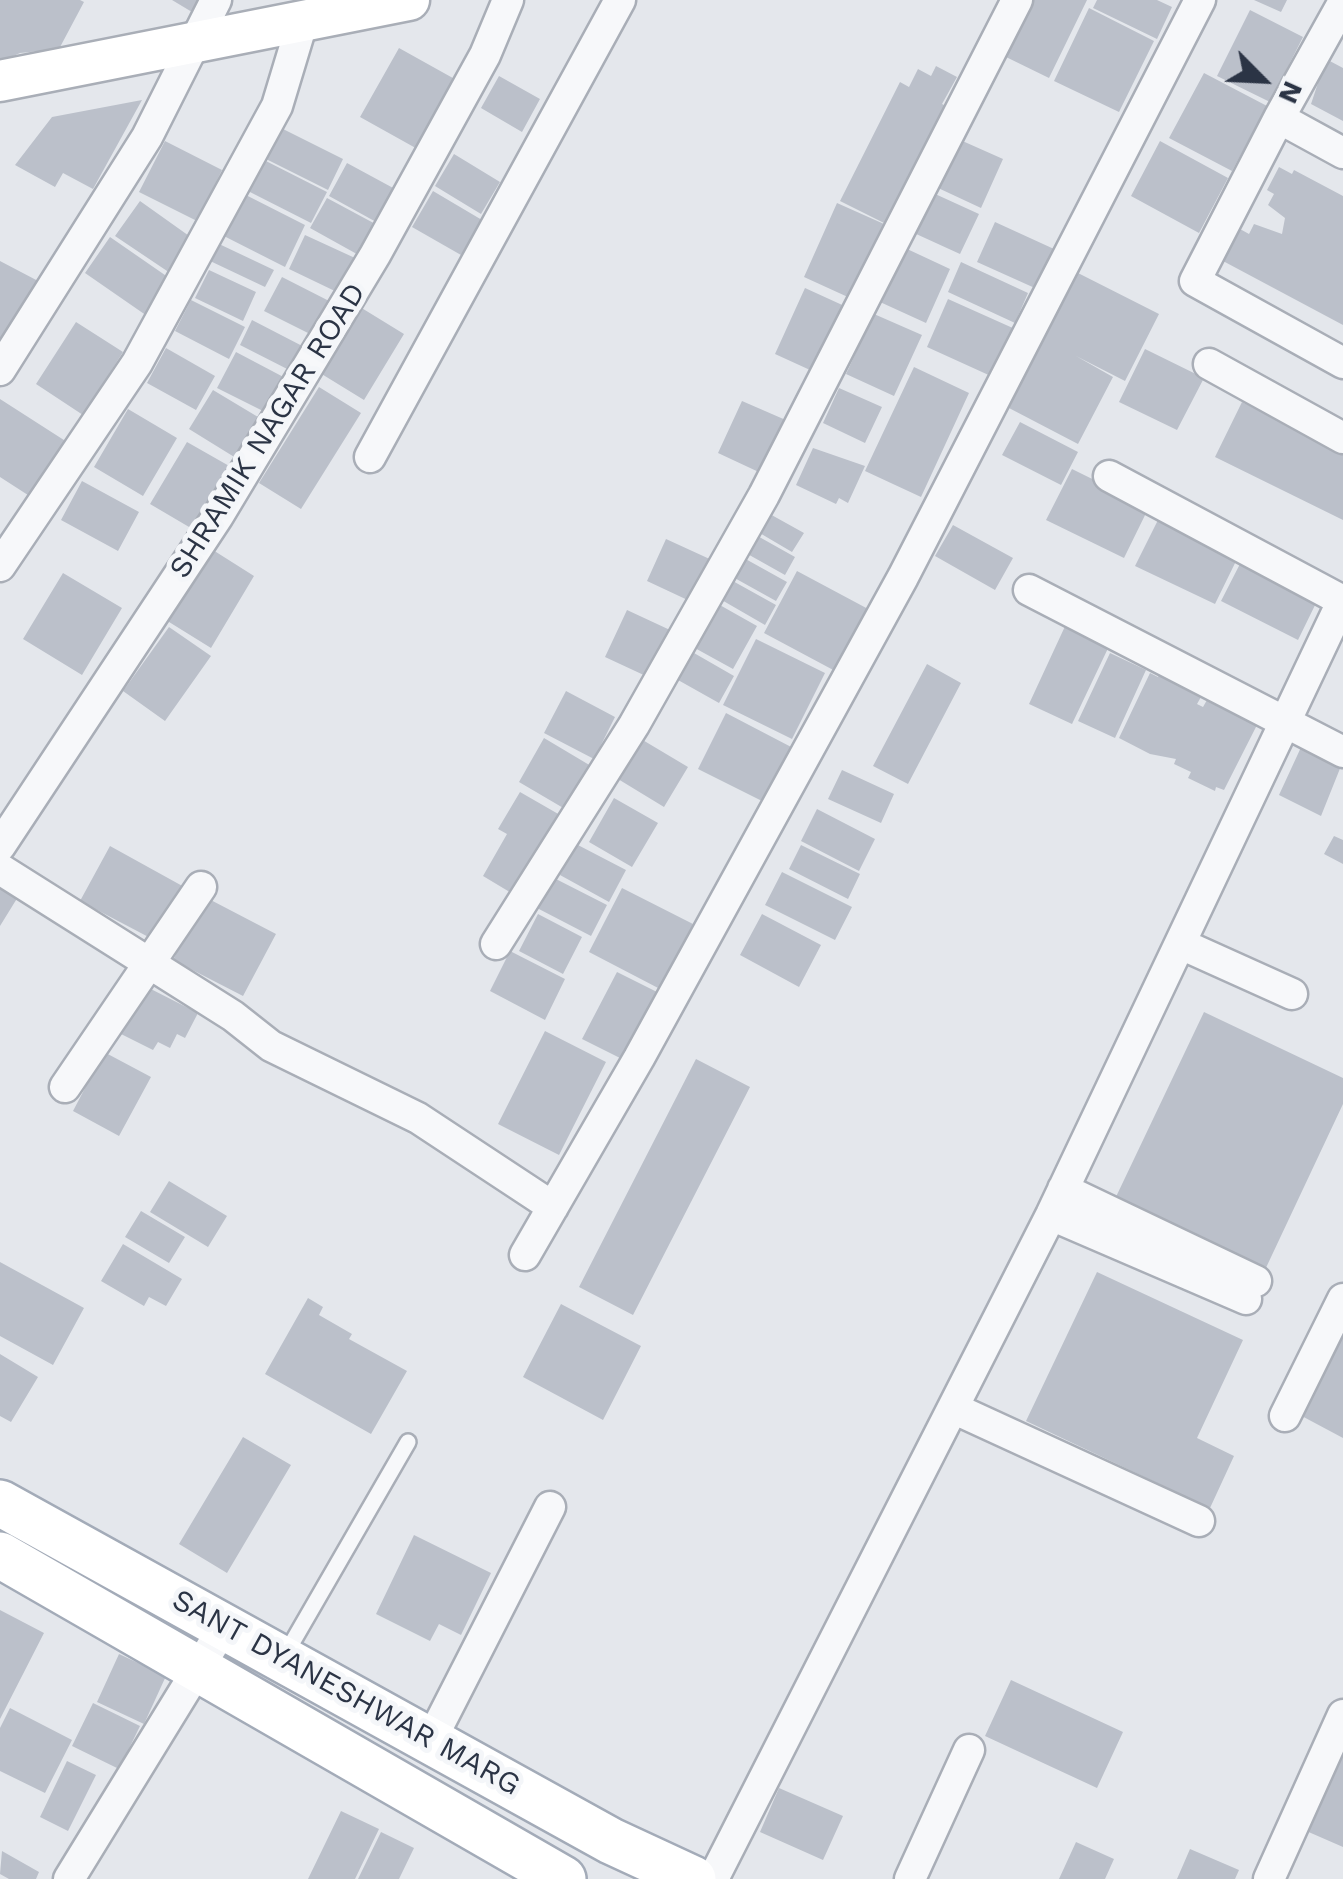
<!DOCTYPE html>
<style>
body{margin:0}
#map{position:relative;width:1343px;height:1879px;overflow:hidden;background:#e4e7ec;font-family:"Work Sans",sans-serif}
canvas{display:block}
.north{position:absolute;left:1213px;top:30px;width:100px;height:100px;-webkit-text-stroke:8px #f4f6f9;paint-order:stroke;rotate:114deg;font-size:28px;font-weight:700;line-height:40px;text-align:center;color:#2b3445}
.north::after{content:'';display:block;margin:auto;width:35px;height:45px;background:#2b3445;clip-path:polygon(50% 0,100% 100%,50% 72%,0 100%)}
</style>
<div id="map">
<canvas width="1343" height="1879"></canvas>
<div class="north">N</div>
</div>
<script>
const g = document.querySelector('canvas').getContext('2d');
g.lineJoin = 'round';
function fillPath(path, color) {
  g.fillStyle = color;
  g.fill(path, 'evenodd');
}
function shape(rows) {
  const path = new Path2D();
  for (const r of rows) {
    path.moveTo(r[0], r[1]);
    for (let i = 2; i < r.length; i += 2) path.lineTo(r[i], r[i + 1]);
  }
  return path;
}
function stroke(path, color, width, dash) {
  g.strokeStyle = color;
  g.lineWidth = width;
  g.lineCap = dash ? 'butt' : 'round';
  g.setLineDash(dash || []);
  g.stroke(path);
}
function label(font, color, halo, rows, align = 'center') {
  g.font = font + ' "Work Sans",sans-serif';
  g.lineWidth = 10;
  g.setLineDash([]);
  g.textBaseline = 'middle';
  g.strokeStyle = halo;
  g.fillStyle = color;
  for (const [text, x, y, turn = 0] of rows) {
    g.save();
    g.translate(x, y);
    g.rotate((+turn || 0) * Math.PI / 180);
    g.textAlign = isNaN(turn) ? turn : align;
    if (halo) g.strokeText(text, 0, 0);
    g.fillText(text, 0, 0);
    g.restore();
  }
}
const building = shape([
 [0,0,80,0,84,2,59,49,20,53,0,62],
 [172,0,200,0,192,12],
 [1033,0,1087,0,1049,78,1006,57],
 [1097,0,1157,0,1172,7,1157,39,1093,8],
 [1254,0,1287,0,1281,12],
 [1089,8,1154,41,1119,112,1054,81],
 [1250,10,1303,37,1270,102,1217,76],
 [399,48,460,82,421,151,360,117],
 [1326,59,1343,68,1343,121,1311,104],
 [936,66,957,77,942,104,948,107,888,225,840,201,900,82,909,87,918,69,931,76],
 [1204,73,1267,106,1232,171,1169,138],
 [499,76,540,99,522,132,481,108],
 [142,100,93,189,63,173,55,187,15,165,52,117],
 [281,128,343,159,328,190,266,159],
 [958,139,1003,159,981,208,936,187],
 [165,141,222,170,197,221,139,192],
 [1160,141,1228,178,1199,233,1131,196],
 [454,154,500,182,481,214,435,186],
 [262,159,327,192,311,223,246,190],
 [347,163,395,189,378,223,329,196],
 [1279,167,1292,174,1294,170,1343,196,1343,325,1223,261,1240,229,1249,234,1254,224,1282,234,1285,218,1268,205,1274,194,1267,190],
 [236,190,305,225,285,267,216,232],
 [433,191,482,220,461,255,412,227],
 [933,193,979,214,960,254,914,233],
 [327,198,381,227,364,258,310,228],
 [140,201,199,243,176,277,115,236],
 [837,203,884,224,850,298,804,277],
 [995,222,1054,249,1037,289,977,262],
 [305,235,355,258,339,293,289,269],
 [110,237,175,282,150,318,85,273],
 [217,243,274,270,265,287,208,260],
 [905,248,950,269,926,323,880,302],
 [0,261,40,282,0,359],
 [961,262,1028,293,1015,323,948,292],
 [209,270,256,292,243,321,195,298],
 [1076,272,1159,314,1125,381,1076,356,1113,377,1078,444,1009,408],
 [282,277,335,304,318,338,264,311],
 [805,288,851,309,821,375,775,354],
 [948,299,1015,329,993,377,927,347],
 [191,300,245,327,229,359,175,331],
 [360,307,404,334,364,400,320,373],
 [874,314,922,335,894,396,846,374],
 [252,320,310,350,297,374,240,345],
 [76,322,123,352,83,415,36,384],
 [166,348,215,376,196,410,147,383],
 [1145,349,1204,378,1177,430,1119,402],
 [236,352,291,381,273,416,217,388],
 [914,367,969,393,921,497,865,471],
 [319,387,361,413,301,509,259,483],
 [839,388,882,407,865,443,823,423],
 [213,390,268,423,244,463,189,429],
 [0,399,67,442,31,497,0,477],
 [742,401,788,421,763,474,718,453],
 [1242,402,1343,452,1343,520,1215,457],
 [128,409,177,438,143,496,94,467],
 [1020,422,1078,452,1061,485,1002,455],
 [187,442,238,471,201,534,150,504],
 [813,448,865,466,848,503,839,498,836,504,796,485],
 [1072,469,1149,507,1124,558,1046,520],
 [82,481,139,512,118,551,61,520],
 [768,513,804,533,792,552,758,532],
 [1159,518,1238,557,1215,604,1135,566],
 [953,525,1013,558,995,590,935,556],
 [754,534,795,557,785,575,744,552],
 [666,539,714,561,694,603,647,581],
 [205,545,254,576,211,648,161,617],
 [742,557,787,582,776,601,731,576],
 [1242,560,1318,599,1298,640,1221,601],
 [797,571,870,610,837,672,764,633],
 [63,573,122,608,82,675,23,639],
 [731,580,776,605,765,625,720,599],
 [718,604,757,626,733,669,693,647],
 [627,610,670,630,648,677,605,657],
 [1067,622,1111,642,1072,724,1029,704],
 [169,627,211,656,165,721,123,691],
 [756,639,825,673,792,739,723,705],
 [694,653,734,676,719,703,678,680],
 [1110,653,1146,670,1115,738,1078,721],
 [927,664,961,683,908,784,873,766],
 [1162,669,1188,682,1184,689,1201,697,1197,704,1203,707,1207,700,1222,707,1226,700,1254,713,1250,721,1257,725,1224,790,1216,787,1215,791,1188,778,1191,772,1174,764,1176,759,1150,754,1119,738,1150,673,1158,677],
 [566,691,615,717,594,759,544,733],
 [726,713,795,749,768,804,698,769],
 [544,738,591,766,565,809,519,782],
 [641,739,688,767,664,807,618,779],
 [1303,743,1343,761,1321,816,1279,795],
 [842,770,894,794,881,823,828,799],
 [520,792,560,815,513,894,483,876,507,834,498,829],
 [614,798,658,823,632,867,589,842],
 [817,809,875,839,859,871,801,841],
 [1334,836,1343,840,1343,864,1324,854],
 [576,844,626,870,609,902,560,875],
 [801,845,860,874,848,899,789,869],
 [110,846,186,888,158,942,80,901],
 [782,872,852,907,835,940,765,905],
 [552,877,607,905,591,936,537,908],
 [0,879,21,892,0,926],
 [622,888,693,924,660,989,589,952],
 [205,897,276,934,243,996,173,960],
 [538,914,582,937,563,974,519,951],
 [762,914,821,945,799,987,740,955],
 [510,951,565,979,545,1020,490,991],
 [617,972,657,992,622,1059,582,1039],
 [141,984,198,1013,185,1038,177,1034,170,1048,158,1042,153,1050,117,1032],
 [1204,1012,1343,1078,1343,1104,1264,1272,1114,1201],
 [545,1031,606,1062,559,1155,498,1124],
 [104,1052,151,1077,119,1136,73,1111],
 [696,1059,750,1087,633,1315,579,1287],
 [169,1181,227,1216,208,1247,150,1212],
 [141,1211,185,1237,169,1263,125,1237],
 [123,1244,182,1279,166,1306,149,1297,144,1306,101,1281],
 [0,1262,84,1308,53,1365,0,1336],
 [1097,1272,1243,1340,1197,1438,1234,1456,1210,1508,1026,1421],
 [308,1298,323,1307,319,1315,352,1334,349,1339,407,1371,371,1434,265,1374],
 [561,1304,641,1346,603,1420,523,1377],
 [1343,1327,1343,1438,1298,1414],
 [0,1354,38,1377,11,1422,0,1416],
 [243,1437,291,1465,227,1573,179,1544],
 [414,1535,491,1573,461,1635,439,1624,430,1641,376,1614],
 [0,1610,44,1633,0,1719],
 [119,1654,166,1676,144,1724,97,1702],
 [1011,1680,1123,1732,1097,1788,985,1736],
 [93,1703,140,1726,119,1769,72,1746],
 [10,1708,72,1740,45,1793,0,1771,0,1728],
 [1343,1740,1343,1847,1304,1830],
 [67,1761,96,1775,68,1831,40,1817],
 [779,1788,843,1816,823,1860,760,1832],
 [341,1811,379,1829,355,1879,308,1879],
 [381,1832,414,1848,399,1879,358,1879],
 [1076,1842,1114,1859,1105,1879,1059,1879],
 [1190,1849,1239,1870,1235,1879,1177,1879],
 [2,1851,39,1872,36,1879,9,1879,0,1874]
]);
const lane = shape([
 [285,1655,408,1442]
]);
const street = shape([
 [1343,3,1279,118,1343,153],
 [1279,118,1195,281,1343,363],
 [1209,364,1343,438],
 [0,370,147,137,216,0],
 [370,457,620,0],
 [1109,476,1343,601],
 [0,566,137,363,277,106,303,20],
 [1029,590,1343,752],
 [0,846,218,516,375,255,485,55,508,0],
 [0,869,233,1016,271,1046,418,1118,553,1207],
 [496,944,634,725,764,495,1017,0],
 [1181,944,1292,994],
 [65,1087,201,887],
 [1063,1189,1256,1281],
 [1051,1215,1246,1299],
 [525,1255,639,1058,903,577,1200,0],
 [953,1408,1199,1521],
 [1285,1416,1343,1299],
 [431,1740,550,1507],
 [69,1879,225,1625],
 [713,1879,1051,1215,1343,600],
 [910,1879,969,1750],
 [1269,1879,1343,1715]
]);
const secondary = shape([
 [0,81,409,0]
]);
const primary = shape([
 [0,1503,611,1841,693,1879],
 [0,1555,563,1879]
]);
const streetNames = [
 ["SHRAMIK NAGAR ROAD",268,431,-58],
 ["SANT DYANESHWAR MARG",346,1693,29]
];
fillPath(building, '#bbc0ca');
stroke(lane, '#a9aeb7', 20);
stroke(street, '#a9aeb7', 35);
stroke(secondary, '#a9aeb7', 45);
stroke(primary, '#a3abb8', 50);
stroke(lane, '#f7f8fa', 15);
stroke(street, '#f7f8fa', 30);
stroke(secondary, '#fff', 40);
stroke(primary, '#fff', 45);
label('30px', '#2b3445', '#f4f6f9', streetNames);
</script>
